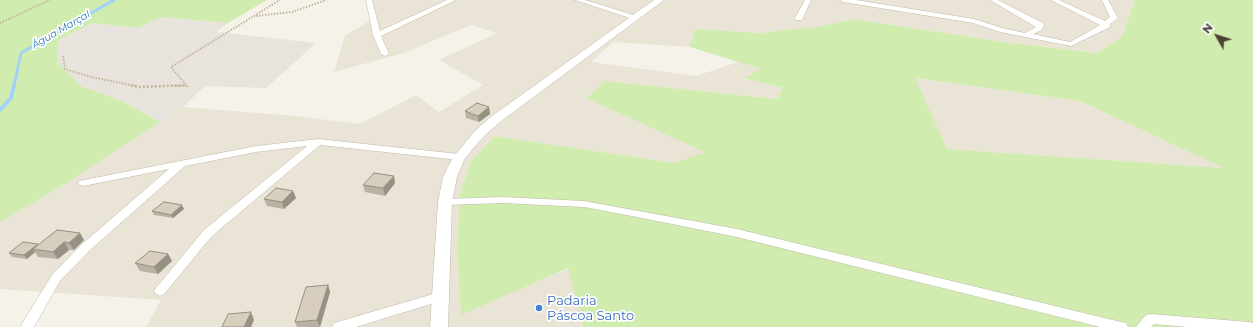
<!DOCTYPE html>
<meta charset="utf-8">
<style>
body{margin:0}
#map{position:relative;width:1253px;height:327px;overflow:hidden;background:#f5f2e9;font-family:Montserrat,sans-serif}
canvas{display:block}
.north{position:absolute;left:1197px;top:16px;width:40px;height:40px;-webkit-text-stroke:3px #fff;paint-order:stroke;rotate:309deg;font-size:11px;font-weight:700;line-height:16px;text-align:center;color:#4a4236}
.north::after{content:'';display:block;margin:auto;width:14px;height:18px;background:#4a4236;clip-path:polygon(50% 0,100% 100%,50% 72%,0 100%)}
</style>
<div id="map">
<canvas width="1253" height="327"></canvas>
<div class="north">N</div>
</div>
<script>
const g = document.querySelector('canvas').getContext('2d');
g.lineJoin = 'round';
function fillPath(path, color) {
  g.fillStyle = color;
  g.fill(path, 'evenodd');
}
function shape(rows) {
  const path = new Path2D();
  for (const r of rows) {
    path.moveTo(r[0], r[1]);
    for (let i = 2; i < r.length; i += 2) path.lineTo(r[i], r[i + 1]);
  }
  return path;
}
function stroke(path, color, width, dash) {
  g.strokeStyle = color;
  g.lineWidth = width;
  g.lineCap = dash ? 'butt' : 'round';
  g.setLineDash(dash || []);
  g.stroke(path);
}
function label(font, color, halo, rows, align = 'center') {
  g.font = font + ' Montserrat,sans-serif';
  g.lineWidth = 3.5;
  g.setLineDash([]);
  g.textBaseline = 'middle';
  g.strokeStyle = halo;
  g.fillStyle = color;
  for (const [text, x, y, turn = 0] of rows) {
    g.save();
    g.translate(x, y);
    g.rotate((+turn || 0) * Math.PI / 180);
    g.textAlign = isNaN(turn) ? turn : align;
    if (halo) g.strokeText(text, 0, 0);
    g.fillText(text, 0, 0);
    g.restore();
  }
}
const residential = shape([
 [366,0,1135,0,1122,37,1096,53,1004,42,853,19,822,26,760,33,695,29,690,47,613,42,591,62,696,76,738,62,761,69,744,78,783,88,777,99,604,81,586,97,706,152,674,163,495,136,471,161,460,193,457,250,461,314,569,268,583,327,146,327,161,300,0,289,0,222,65,184,183,107,295,116,360,124,416,95,439,112,483,85,439,60,497,33,471,25,404,53,334,72,345,35,370,21],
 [914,78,1080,101,1225,168,947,149]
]);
const industrial = shape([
 [160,17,228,23,216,32,316,43,266,88,205,86,183,107,160,122,120,100,81,86,57,62,57,40,91,23,138,28]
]);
const green = shape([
 [0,0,267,0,228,23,160,17,138,28,91,23,58,40,57,62,81,86,120,100,160,122,65,184,0,222],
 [1135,0,1253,0,1253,327,583,327,568,268,461,315,457,250,460,193,471,161,495,136,674,163,705,152,586,98,604,81,777,99,783,88,744,78,761,69,690,47,695,29,760,33,822,26,853,19,1004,42,1096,53,1122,37],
 [915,78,1080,101,1224,168,947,149]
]);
const streamFar1 = shape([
 [14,86,21,53,114,0]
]);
const stream = shape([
 [0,110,11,98,14,85]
]);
const pathFar1 = shape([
 [256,16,292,12,326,0],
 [0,23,50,0],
 [63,56,65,69,91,77,136,86],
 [171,86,187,86,171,67,280,0]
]);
const path = shape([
 [131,85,139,87,186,85]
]);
const minor = shape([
 [366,0,372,0,380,31,447,0,456,0,381,36,389,54,385,56,381,54,373,35,366,0],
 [575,0,585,0,640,17,636,19,633,19,575,0],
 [805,0,811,0,802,20,796,20,795,18,805,0],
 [840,0,856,0,974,19,1002,28,1025,33,1036,27,990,0,998,0,1043,23,1044,25,1042,30,1033,34,1070,42,1090,31,1100,25,1051,0,1059,0,1105,21,1110,17,1102,0,1108,0,1118,18,1110,24,1110,27,1071,46,1000,32,973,23,843,2,840,0],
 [318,139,459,154,464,157,459,160,320,145,212,236,164,294,160,296,156,294,154,291,156,288,204,230,307,146,256,152,185,166,89,251,60,281,34,327,20,327,52,275,81,245,169,169,83,186,79,185,78,183,79,181,256,146,318,139],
 [503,197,584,201,737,229,1121,322,1126,323,1128,327,1100,327,737,237,637,217,584,207,503,203,445,205,440,202,445,199,503,197],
 [440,292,444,294,446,297,444,300,356,327,332,327,334,323,440,292],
 [1151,314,1249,322,1253,323,1253,327,1187,327,1154,324,1151,327,1136,327,1146,315,1151,314]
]);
const tertiary = shape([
 [654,0,664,0,500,122,484,136,465,158,457,177,452,202,448,327,430,327,438,202,443,177,453,157,476,130,492,116,654,0]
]);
const wall = shape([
 [489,107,490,114,479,122,466,118,465,111],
 [395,183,385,196,365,192,363,185],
 [293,191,296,198,284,209,267,206,264,199],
 [184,209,173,218,154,215,152,211],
 [84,240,74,250,69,250,58,259,38,257,35,252,27,259,12,257,9,253,39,245],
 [168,254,172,261,158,274,140,271,135,263],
 [328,285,330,292,320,327,297,327,295,322]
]);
const shadedWall = shape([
 [489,107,490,114,479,122,478,116],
 [394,176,395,183,385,196,383,188],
 [293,191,296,198,284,209,282,202],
 [182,205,184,209,173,218,171,215],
 [80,233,84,240,74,250,69,243],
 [64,242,69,250,58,259,53,252],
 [38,244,40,248,33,249,35,252,27,259,24,255],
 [168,254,172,261,158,274,154,267],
 [328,285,330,292,320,327,317,320],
 [251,312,254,320,251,327,244,327]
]);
const building = shape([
 [477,103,489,107,478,116,465,111,477,103],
 [374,173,394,176,383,188,363,185,374,173],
 [276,188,293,191,282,202,264,199,276,188],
 [164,202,182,205,171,215,152,211,164,202],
 [57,230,80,233,69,243,64,242,53,252,33,249,57,230],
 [23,242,38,244,24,255,9,253,23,242],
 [150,251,168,254,154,267,135,263,150,251],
 [328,285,317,320,295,322,306,287,328,285],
 [251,312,244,327,222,327,228,314,251,312]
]);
const markers = [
 [539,308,4,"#3f7fe0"]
];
const farWaternames = [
 ["Água Marçal",61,30,-30]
];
const nearShopnames = [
 ["Padaria",547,301],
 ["Páscoa Santo",547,316]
];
fillPath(residential, '#eae4d6');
fillPath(industrial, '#e8e3dd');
fillPath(green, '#d0ecaf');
stroke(streamFar1, '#a1d3f6', 3);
stroke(stream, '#a1d3f6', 4);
stroke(minor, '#c2baaa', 1);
stroke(tertiary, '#c2baaa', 1);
stroke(pathFar1, '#c5b69b', 2, [1.5, 1.5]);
stroke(path, '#c5b69b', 2.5, [2, 2]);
fillPath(minor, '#fff');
fillPath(tertiary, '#fff');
fillPath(wall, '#bab1a3');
fillPath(shadedWall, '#979084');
fillPath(building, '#d8cebd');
stroke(building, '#979084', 1);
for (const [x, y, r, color] of markers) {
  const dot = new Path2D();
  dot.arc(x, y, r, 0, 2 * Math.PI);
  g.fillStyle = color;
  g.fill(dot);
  stroke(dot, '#fff', 1.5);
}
label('italic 10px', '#2579b6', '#fff', farWaternames);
label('13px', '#366cbe', '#fff', nearShopnames, 'left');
</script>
